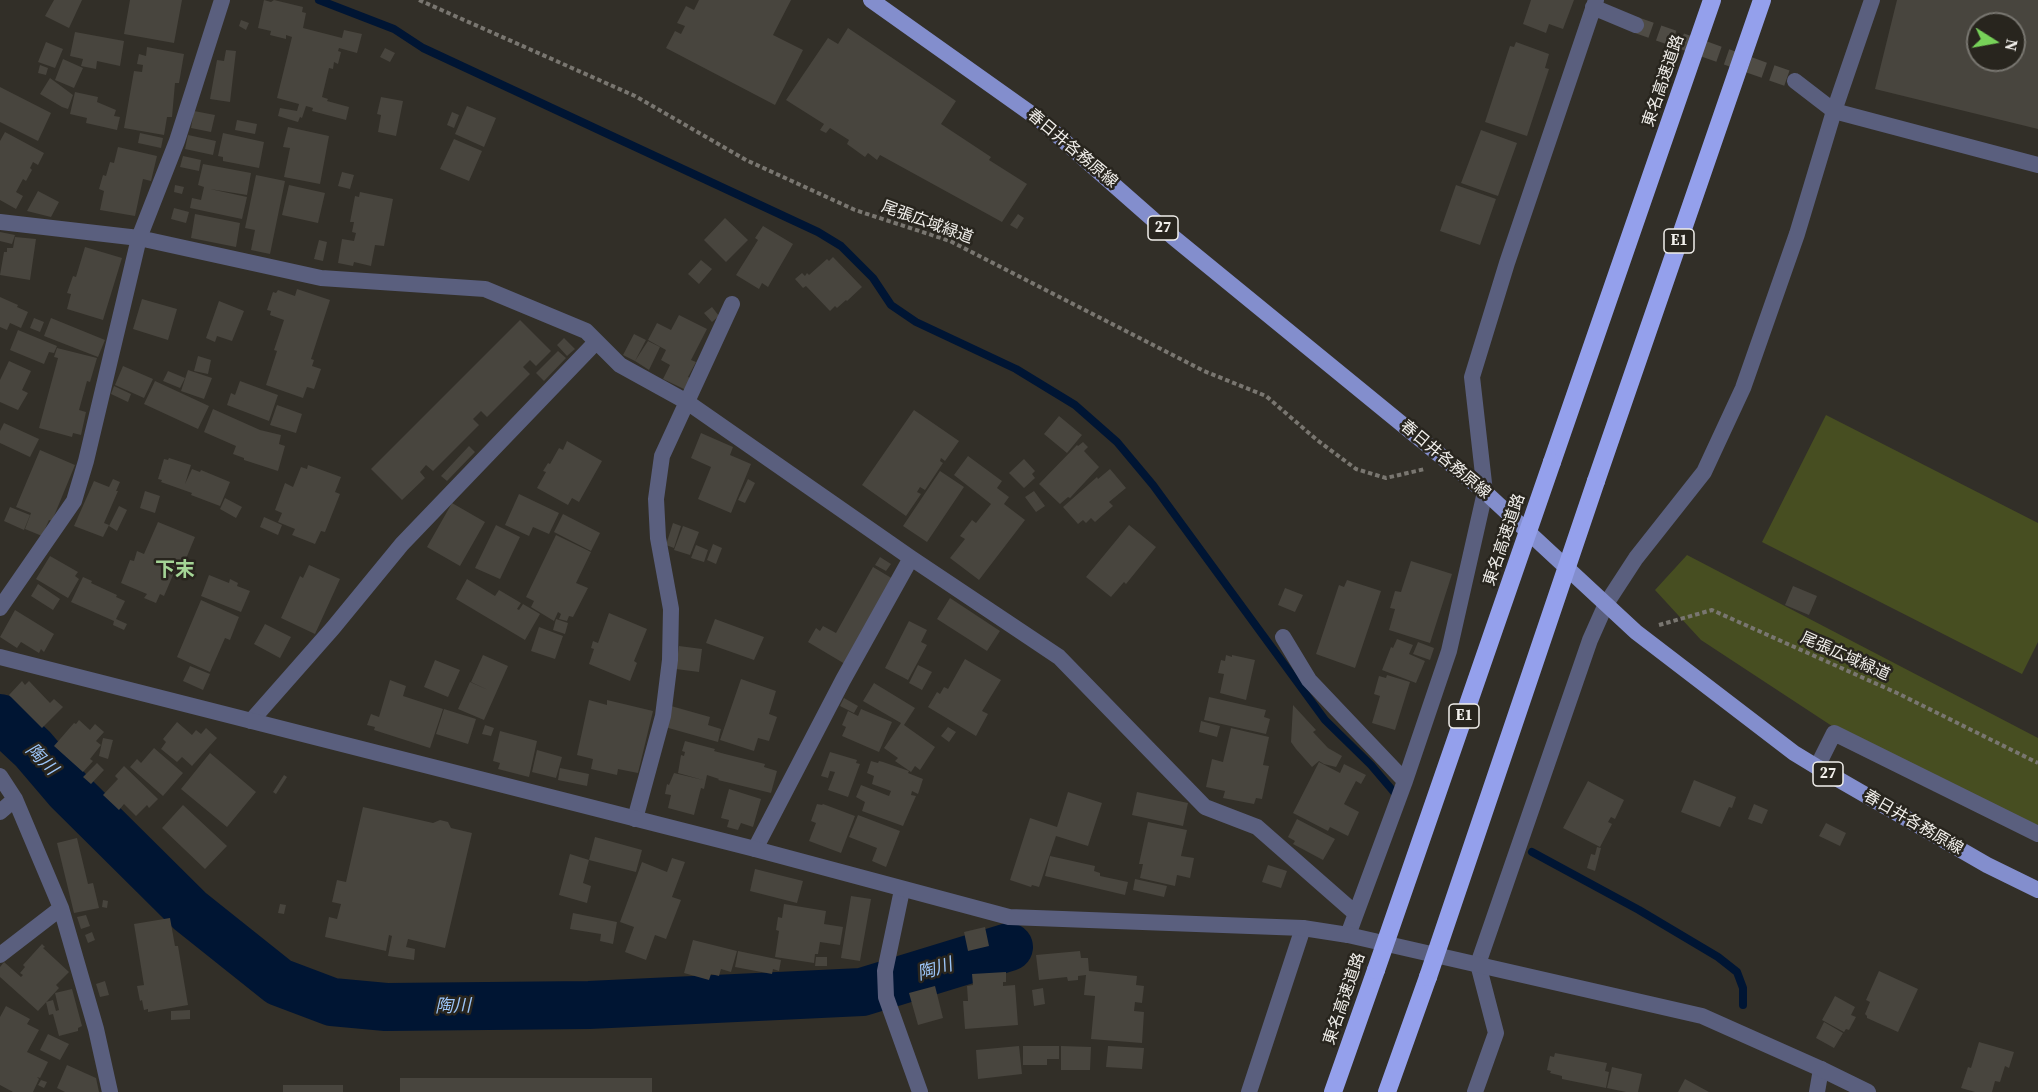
<!DOCTYPE html>
<meta charset="utf-8">
<style>
body{margin:0}
#map{position:relative;width:2038px;height:1092px;overflow:hidden;background:#322f28;font-family:"Source Serif 4",serif}
canvas{display:block}
.north{position:absolute;left:1966px;top:12px;width:60px;height:60px;box-sizing:border-box;background:#28251e;border:2px solid #787670;border-radius:50%;rotate:101deg;font-size:16px;font-weight:700;line-height:24px;text-align:center;color:#f1efeb}
.north::after{content:'';display:block;margin:auto;width:21px;height:27px;background:#77d259;clip-path:polygon(50% 0,100% 100%,50% 72%,0 100%)}
</style>
<div id="map">
<canvas width="2038" height="1092"></canvas>
<div class="north">N</div>
</div>
<script>
const g = document.querySelector('canvas').getContext('2d');
g.lineJoin = 'round';
function fillPath(path, color) {
  g.fillStyle = color;
  g.fill(path, 'evenodd');
}
function shape(rows) {
  const path = new Path2D();
  for (const r of rows) {
    path.moveTo(r[0], r[1]);
    for (let i = 2; i < r.length; i += 2) path.lineTo(r[i], r[i + 1]);
  }
  return path;
}
function stroke(path, color, width, dash) {
  g.strokeStyle = color;
  g.lineWidth = width;
  g.lineCap = dash ? 'butt' : 'round';
  g.setLineDash(dash || []);
  g.stroke(path);
}
function label(font, color, halo, rows, align = 'center') {
  g.font = font + ' "Source Serif 4","Noto Sans JP",serif';
  g.lineWidth = 5;
  g.setLineDash([]);
  g.textBaseline = 'middle';
  g.strokeStyle = halo;
  g.fillStyle = color;
  for (const [text, x, y, turn = 0] of rows) {
    g.save();
    g.translate(x, y);
    g.rotate((+turn || 0) * Math.PI / 180);
    g.textAlign = isNaN(turn) ? turn : align;
    if (halo) g.strokeText(text, 0, 0);
    g.fillText(text, 0, 0);
    g.restore();
  }
}
const green = shape([
 [1826,415,2038,523,2038,642,2022,674,1762,542],
 [1687,555,2038,738,2038,829,1835,728,1701,640,1655,590]
]);
const stream = shape([
 [319,0,394,29,423,48,818,232,841,246,873,278,891,305,916,322,1016,369,1075,405,1117,442,1153,485,1325,720,1371,765,1399,798],
 [1532,852,1639,910,1718,957,1737,972,1743,988,1743,1005]
]);
const river = shape([
 [0,718,33,749,68,790,190,911,279,982,332,1002,386,1007,589,1005,862,992,1009,947]
]);
const building = shape([
 [54,0,82,0,69,28,45,16],
 [130,0,182,0,174,43,124,34],
 [264,0,271,2,274,0,303,7,302,12,306,13,303,28,342,38,344,30,362,34,357,53,339,48,338,51,341,52,338,64,334,62,333,69,329,68,322,97,328,99,327,101,349,107,346,120,312,111,313,108,306,106,302,118,300,117,298,122,278,116,280,108,297,111,299,104,277,98,292,37,286,35,286,39,270,35,271,31,258,28],
 [699,0,791,0,773,35,803,50,775,105,666,48,675,31,681,34,685,26,677,23,686,6,694,10],
 [1531,0,1574,0,1563,29,1549,24,1546,33,1523,24],
 [1897,0,2038,0,2038,129,1875,89],
 [1978,24,2014,24,2014,60,1978,60],
 [241,20,249,23,246,30,239,26],
 [848,28,956,101,941,124,991,157,989,160,1027,184,1002,222,880,155,877,160,868,153,865,157,847,144,849,140,830,128,826,133,820,130,824,124,786,100,828,38,838,44],
 [75,32,124,41,120,66,97,61,96,69,81,66,83,59,70,56],
 [46,42,63,49,55,68,38,62],
 [1516,42,1549,54,1545,68,1549,69,1527,136,1485,122,1510,46,1514,47],
 [147,47,184,54,179,83,175,83,172,117,167,117,164,135,124,128,134,71,142,72,143,65,137,64,139,54,146,56],
 [385,48,395,53,390,62,380,57],
 [226,50,236,51,230,102,210,99,217,60,224,61],
 [63,59,83,68,74,88,55,80],
 [40,65,48,68,46,75,38,73],
 [50,78,73,95,68,109,62,107,40,94],
 [0,87,51,113,38,141,0,122],
 [75,92,98,97,97,102,116,110,114,116,120,117,117,130,86,123,87,118,70,114],
 [381,97,403,101,396,136,378,132,381,115,377,114],
 [467,106,496,118,484,147,455,134],
 [194,111,215,115,211,132,191,128],
 [452,112,459,115,454,128,447,125],
 [237,120,257,124,255,134,235,130],
 [288,127,329,136,320,184,284,177,290,148,283,147],
 [1481,130,1517,143,1498,196,1461,183],
 [5,132,44,153,38,165,33,162,30,168,32,170,26,181,23,179,16,192,23,196,16,209,0,200,0,141],
 [140,133,163,138,161,148,138,143],
 [223,133,264,142,259,168,223,161,223,157,218,156],
 [188,135,216,141,213,155,185,149],
 [454,139,482,151,469,181,440,169],
 [118,147,157,156,151,181,143,179,135,216,100,210,104,191,99,189,103,175,106,176,110,162,114,163],
 [183,156,201,160,199,171,180,167],
 [203,164,251,173,247,195,210,189,247,197,242,219,190,208,192,198,201,200,204,187,198,185],
 [342,172,354,175,350,189,338,186],
 [256,175,285,181,270,254,251,250,255,230,245,228],
 [175,185,184,187,182,194,174,192],
 [289,185,325,193,318,223,282,215],
 [1456,185,1496,199,1480,245,1440,231],
 [38,191,59,202,51,217,27,211],
 [360,192,393,199,384,246,375,245,371,266,354,262,353,266,338,263,342,239,354,241,356,233,352,232,354,222,350,222,355,196,359,197],
 [174,208,189,212,186,223,171,219],
 [195,214,240,223,236,247,191,238],
 [1018,214,1024,218,1017,229,1010,225],
 [725,218,748,240,726,262,704,240],
 [763,226,793,244,768,287,762,283,759,289,736,275,758,240,755,238],
 [0,232,15,235,12,244,0,241],
 [15,237,36,239,30,280,0,275,4,252,7,252,7,248,13,248],
 [319,240,327,242,323,261,314,259],
 [85,247,122,258,103,320,67,309,71,294,67,293,73,276,76,277],
 [833,257,862,287,847,301,846,300,837,308,835,306,830,311,806,286,803,288,795,279,802,273,805,276,807,273,809,275,827,259,829,261],
 [701,260,712,269,699,284,688,274],
 [297,289,330,300,311,359,314,360,312,366,321,369,314,389,307,387,303,398,266,385,277,351,274,350,284,320,270,315,271,311,267,310,273,292,276,293,278,290,295,296],
 [0,297,18,305,17,307,28,312,21,328,10,323,7,330,0,327],
 [142,299,177,309,168,340,133,329],
 [219,301,244,311,232,341,217,336,215,342,206,338],
 [712,307,719,316,712,322,704,313],
 [679,315,707,329,691,360,696,362,688,377,692,379,686,390,663,379,670,365,661,360,666,350,648,340,657,323,671,330],
 [34,318,44,322,40,332,30,328],
 [51,318,105,340,98,357,44,336],
 [520,320,551,351,536,366,530,360,523,367,530,374,487,417,481,411,473,419,479,425,433,471,426,465,420,472,425,478,402,500,371,469],
 [18,330,57,346,54,353,49,352,44,364,10,350],
 [634,334,646,340,635,361,623,355],
 [564,338,575,349,567,356,557,345],
 [648,341,660,347,649,370,635,361],
 [57,348,97,358,90,382,87,381,79,410,86,412,81,435,73,433,72,437,39,428,58,358,54,357],
 [558,351,566,358,544,381,536,373],
 [198,356,211,360,208,374,194,371],
 [9,361,31,371,22,390,28,393,18,410,0,402,0,380],
 [123,366,153,379,144,398,115,385],
 [188,370,212,378,204,399,181,391],
 [168,371,185,378,180,388,163,381],
 [155,381,209,406,198,429,144,404],
 [240,381,278,395,269,421,227,405,231,393,235,395],
 [114,386,131,394,128,402,111,394],
 [277,405,302,414,296,433,270,425],
 [213,409,260,430,281,435,279,444,285,446,278,471,244,460,244,458,233,454,236,446,204,432],
 [914,410,959,441,945,461,941,458,940,461,943,463,925,490,920,487,917,492,921,494,906,516,862,485],
 [1059,416,1082,435,1067,453,1044,434],
 [4,423,39,439,30,457,0,443,0,431],
 [701,433,733,447,730,455,751,464,731,513,698,499,711,467,691,458],
 [567,441,602,461,579,502,572,498,568,505,537,488,546,472,543,471,548,463,550,464,559,448,563,450],
 [1083,442,1088,447,1084,451,1099,467,1070,498,1068,497,1060,504,1039,484,1077,445,1078,446],
 [469,446,475,452,447,481,441,476],
 [40,450,75,465,52,521,49,520,42,536,25,529,31,513,16,507],
 [968,456,1002,481,997,488,1009,497,1004,504,1025,520,979,580,950,558,965,539,960,536,972,520,976,523,991,504,954,475],
 [169,458,191,465,185,484,192,469,200,472,201,470,230,482,220,506,191,495,192,493,161,482,162,480,158,479,164,459,168,460],
 [1024,459,1035,471,1032,474,1035,478,1024,488,1009,473],
 [308,465,341,477,335,492,340,494,325,532,321,531,315,544,292,535,295,529,278,522,282,513,275,510,285,483,293,487,301,467,307,469],
 [1110,469,1126,488,1109,502,1113,506,1095,522,1091,518,1086,523,1083,520,1078,524,1063,507,1097,477,1098,479],
 [940,471,964,487,927,542,903,526],
 [113,479,120,482,116,491,118,491,104,523,109,525,103,537,74,526,94,481,109,487],
 [748,479,755,483,745,503,738,500],
 [145,491,160,496,155,513,140,508],
 [1034,491,1045,506,1036,512,1025,497],
 [519,494,559,513,549,534,533,527,529,536,505,525],
 [225,498,242,507,236,518,220,509],
 [452,503,485,522,460,566,427,547],
 [119,506,127,510,117,531,109,526],
 [10,507,30,515,24,530,4,521],
 [563,514,600,533,591,551,554,532],
 [264,517,282,525,278,535,260,527],
 [158,522,195,537,178,578,173,575,164,596,160,594,156,603,144,598,147,594,121,583,130,560,134,561,137,551,144,554],
 [673,523,681,526,674,548,666,545],
 [496,525,520,537,500,579,475,568],
 [1129,525,1156,547,1126,584,1124,582,1111,597,1086,577],
 [683,526,699,532,690,555,674,550],
 [556,535,591,552,576,583,588,588,573,617,569,616,567,621,559,619,561,614,558,612,554,621,531,607,534,601,526,597],
 [713,544,722,548,716,564,707,560],
 [696,545,708,550,704,562,691,558],
 [50,556,78,572,75,576,79,579,68,598,36,579],
 [880,557,891,564,886,571,875,565],
 [1411,561,1452,574,1430,643,1389,630,1395,609,1390,608,1395,591,1401,592],
 [309,565,340,579,315,634,281,618,300,576,303,578],
 [873,567,893,579,845,664,808,642,816,628,820,631,823,626,836,633],
 [209,575,229,583,230,579,238,583,237,586,250,591,241,612,201,596],
 [83,577,92,581,91,583,117,595,116,597,125,601,116,619,127,624,124,630,113,625,114,621,71,602],
 [467,579,495,596,499,590,521,603,517,609,519,610,523,604,540,614,525,640,456,599],
 [1347,580,1381,591,1355,668,1316,654,1339,585,1344,587],
 [38,584,60,599,53,610,31,596],
 [1793,586,1817,596,1809,615,1785,605],
 [1285,588,1303,595,1295,612,1278,605],
 [950,598,1000,631,987,651,937,619],
 [201,600,239,617,230,640,225,638,210,672,177,657],
 [15,610,54,634,44,652,41,649,39,653,21,642,17,648,0,637],
 [609,613,647,629,634,661,637,663,630,681,589,664,594,649,591,648,593,641,598,643],
 [556,619,568,623,565,634,553,630],
 [715,619,764,637,754,660,706,643],
 [909,621,927,630,921,642,927,645,908,680,885,668],
 [265,624,291,637,280,658,254,644],
 [539,627,563,636,555,659,531,651],
 [1397,639,1413,645,1409,654,1425,661,1416,683,1382,670,1391,647,1393,648],
 [1418,642,1434,648,1430,660,1413,654],
 [679,646,702,649,699,672,676,669],
 [483,655,508,666,484,720,458,709,470,682,488,690,471,682],
 [1226,655,1232,657,1232,655,1255,660,1246,700,1220,693,1224,674,1218,673,1221,660,1225,661],
 [965,659,1001,680,982,711,988,714,976,736,928,707,937,692,940,694,944,687,948,689],
 [435,660,460,670,448,697,424,687],
 [918,665,932,672,922,690,909,683],
 [190,666,210,674,203,690,183,681],
 [1387,675,1410,682,1395,730,1372,723,1380,696,1374,694,1379,676,1386,678],
 [741,679,776,691,769,714,777,717,769,741,758,738,754,751,720,740],
 [390,680,406,686,403,696,443,709,430,748,374,730,375,727,367,725,371,714,379,717],
 [22,681,25,685,29,681,50,703,54,699,63,707,42,728,9,695],
 [874,683,915,708,904,725,935,747,920,770,915,766,911,772,895,761,898,758,884,748,901,723,863,701],
 [1209,697,1266,710,1264,717,1270,719,1266,734,1204,720],
 [844,698,858,706,854,713,840,706],
 [589,700,607,705,607,700,653,711,638,773,618,769,617,775,591,769,593,759,577,755],
 [1293,705,1316,730,1313,732,1328,748,1342,756,1336,767,1324,764,1319,761,1312,767,1296,749,1291,742],
 [671,706,710,717,708,725,721,729,718,742,665,727],
 [444,709,476,719,468,744,436,734],
 [861,709,892,722,879,752,842,736,846,727,842,725,848,711,858,716],
 [79,720,90,730,95,724,104,732,96,741,101,745,90,759,93,761,83,772,54,746,74,723,76,724],
 [1201,721,1220,726,1217,737,1199,732],
 [177,722,192,735,196,730,201,734,206,728,217,738,192,766,182,757,177,762,161,749,166,742,163,739],
 [485,725,494,728,491,736,482,734],
 [948,727,956,732,949,742,941,736],
 [1231,728,1269,737,1263,765,1269,766,1262,799,1256,798,1254,804,1223,798,1225,791,1206,787,1212,759,1223,762],
 [500,731,537,741,529,777,498,769,500,763,493,761],
 [103,738,113,740,108,759,99,756],
 [685,741,715,749,714,751,725,754,765,764,764,767,777,771,771,793,718,780,719,779,707,775,704,789,701,788,694,815,668,808,671,795,665,794,667,784,669,785,674,773,703,780,678,773,681,755,684,756,685,752,682,751],
 [154,748,183,773,163,796,130,767,137,759,141,763],
 [537,750,562,757,556,778,532,772],
 [830,752,857,760,856,763,860,764,848,797,828,790,835,772,830,771,828,778,821,776],
 [210,753,256,792,227,827,181,789],
 [871,761,878,763,879,761,883,762,909,771,908,773,923,779,918,794,912,791,911,795,916,796,903,826,862,811,865,802,856,797,861,785,889,796,891,791,872,784,874,776,867,773],
 [1319,762,1340,773,1344,764,1366,775,1361,784,1356,781,1344,804,1359,812,1348,836,1330,827,1328,831,1293,813],
 [97,763,104,770,91,784,83,777],
 [124,766,158,799,149,808,147,805,136,816,124,804,119,810,103,795,118,779,115,776],
 [560,768,589,774,587,786,558,780],
 [284,775,287,777,276,794,273,792],
 [1694,780,1736,797,1732,808,1729,807,1720,827,1681,812],
 [1588,781,1624,800,1615,819,1611,817,1608,822,1612,824,1600,847,1563,828],
 [729,789,761,799,753,827,741,823,738,830,727,827,729,820,721,818],
 [1068,792,1102,803,1088,846,1056,836,1039,887,1032,885,1031,887,1010,880,1030,818,1057,827],
 [1137,792,1188,803,1183,826,1132,815],
 [817,804,822,805,823,804,855,816,841,853,809,841,816,823,811,821],
 [1754,804,1768,810,1762,824,1748,819],
 [183,805,227,846,205,869,162,828],
 [363,807,433,823,440,820,448,822,451,828,472,833,445,948,408,939,406,947,415,949,414,960,388,956,392,936,389,935,386,951,325,937,329,917,337,919,341,904,332,902,337,880,346,882],
 [858,815,900,831,886,867,872,861,877,848,849,837],
 [1297,819,1335,839,1323,860,1293,844,1295,841,1288,837],
 [1148,822,1187,830,1181,856,1194,858,1190,878,1177,875,1175,886,1140,878,1143,864,1139,864],
 [1826,823,1846,833,1840,846,1819,836],
 [595,837,642,850,636,872,589,860],
 [77,838,88,884,93,883,99,908,74,913,57,843],
 [1597,847,1601,848,1595,871,1587,868,1591,854,1595,855],
 [570,854,589,860,583,883,591,886,587,903,559,895],
 [1050,856,1095,866,1094,871,1100,873,1100,876,1128,882,1125,895,1045,876],
 [672,858,685,862,672,897,681,900,666,939,655,935,646,960,625,952,634,927,620,922,642,862,667,872],
 [1268,865,1287,871,1281,888,1262,882],
 [755,869,803,881,797,903,750,891],
 [1135,879,1167,886,1164,897,1133,890],
 [851,896,871,899,860,961,841,958],
 [103,900,108,901,107,908,102,907],
 [280,904,286,905,284,914,278,913],
 [784,904,826,911,824,924,843,927,840,945,820,942,818,954,815,954,814,963,775,957,779,931,776,930,778,917,782,918],
 [573,913,617,922,613,944,600,941,601,934,570,929],
 [86,915,90,926,81,929,77,917],
 [170,918,175,946,178,946,188,1005,148,1012,148,1009,144,1010,142,1000,140,1001,137,986,144,985,134,924],
 [985,927,989,946,968,951,964,932],
 [92,932,95,940,88,943,85,935],
 [693,940,737,951,731,972,721,969,719,976,711,974,709,980,684,973],
 [42,944,45,947,43,948,69,972,56,985,59,988,38,1011,0,977,0,967,4,962,21,977,23,975,20,973,25,967,23,965],
 [738,951,781,960,779,971,773,969,772,974,735,967],
 [1080,951,1081,958,1088,958,1089,971,1137,976,1136,985,1144,986,1142,1003,1135,1002,1134,1011,1144,1012,1142,1043,1091,1039,1095,996,1084,995,1086,975,1078,976,1078,980,1068,981,1067,977,1039,980,1036,955],
 [816,957,827,957,827,966,815,966],
 [1879,971,1918,989,1898,1032,1867,1018,1867,1016,1865,1014,1870,1002,1866,1000],
 [1006,972,1006,982,1003,982,1003,986,1015,985,1018,1025,965,1029,963,1001,968,1001,967,986,973,985,972,974],
 [105,981,109,995,100,997,96,984],
 [935,986,943,1018,918,1025,909,993],
 [1043,988,1045,1004,1034,1006,1032,990],
 [72,989,82,1026,78,1028,78,1031,59,1036,53,1014,49,1015,46,1002,53,1000,56,1011,59,1010,55,993],
 [1835,996,1855,1007,1851,1015,1856,1017,1849,1030,1846,1029,1844,1032,1822,1020],
 [6,1006,30,1019,27,1024,39,1030,27,1052,48,1062,40,1078,37,1077,39,1079,33,1092,13,1092,0,1085,0,1017],
 [190,1010,190,1019,171,1020,171,1011],
 [1824,1022,1843,1033,1834,1048,1816,1038],
 [48,1034,69,1044,60,1060,40,1050],
 [1979,1042,2014,1052,2009,1068,2005,1066,2000,1082,1995,1081,1992,1092,1975,1092,1961,1088,1968,1067,1971,1068],
 [1019,1046,1022,1074,978,1079,976,1050],
 [1023,1046,1059,1046,1059,1059,1047,1059,1047,1065,1023,1065],
 [1061,1046,1091,1047,1090,1070,1061,1070],
 [1108,1046,1144,1048,1142,1069,1106,1067],
 [1555,1053,1607,1063,1605,1071,1609,1072,1606,1088,1562,1079,1562,1076,1550,1073,1551,1071,1547,1070,1550,1056,1554,1057],
 [67,1065,96,1078,99,1092,65,1092,57,1088],
 [1612,1067,1642,1074,1638,1092,1626,1092,1607,1088],
 [400,1078,652,1078,652,1092,400,1092],
 [1685,1079,1709,1092,1678,1092],
 [41,1080,47,1082,44,1088,38,1085],
 [283,1085,343,1085,343,1092,283,1092]
]);
const minorTunnel = shape([
 [1636,25,1795,81]
]);
const path = shape([
 [419,0,635,96,746,160,855,210,950,241,1204,371,1266,396,1317,440,1356,469,1386,478,1425,469],
 [1659,625,1712,610,1897,693,2038,763]
]);
const minor = shape([
 [1593,7,1636,25],
 [1795,81,1834,111,2038,165],
 [0,222,139,238,321,278,485,289,586,331,620,365,687,402,911,558,1059,657,1205,807,1257,827,1355,913],
 [0,608,74,501,86,461,139,238,177,141,222,0],
 [1283,637,1309,680,1405,781],
 [251,721,333,628,402,544,596,342],
 [1817,767,1834,733,2038,834],
 [0,776,15,799,61,908,96,1029,110,1092],
 [0,812,15,799],
 [635,819,663,716,670,660,671,609,658,538,656,499,662,456,732,304],
 [755,849,843,680,911,558],
 [902,890,885,971,886,997,920,1092],
 [1348,935,1405,781,1449,651,1485,492,1472,377,1507,263,1596,0],
 [0,955,61,908],
 [1249,1092,1303,928],
 [1475,1092,1496,1033,1478,964,1590,640,1606,604,1636,558,1704,472,1743,388,1797,234,1834,111,1872,0],
 [1817,1092,1821,1069]
]);
const tertiary = shape([
 [0,657,755,849,1009,917,1303,928,1348,935,1702,1016,1821,1069,1868,1092]
]);
const primary = shape([
 [871,0,1040,120,1173,237,1485,492,1636,632,1794,753,1817,767,1987,865,2038,890]
]);
const motorway = shape([
 [1552,462,1712,0],
 [1596,481,1762,0],
 [1333,1092,1376,970],
 [1387,1092,1428,977]
]);
const motorwayBridge = shape([
 [1376,970,1552,462],
 [1428,977,1596,481]
]);
const shields = [
 [1163,228,30],
 [1679,241,30],
 [1464,716,30],
 [1828,774,30]
];
const shieldNames = [
 ["27",1163,228],
 ["E1",1679,241],
 ["E1",1464,716],
 ["27",1828,774]
];
const streetNames = [
 ["東名高速道路",1664,81,-71],
 ["春日井各務原線",1072,149,40],
 ["尾張広域緑道",927,223,20],
 ["春日井各務原線",1445,460,40],
 ["東名高速道路",1505,540,-71],
 ["尾張広域緑道",1845,657,24],
 ["春日井各務原線",1913,823,30],
 ["東名高速道路",1345,999,-71]
];
const waterNames = [
 ["陶川",41,760,45],
 ["陶川",935,970,-17],
 ["陶川",453,1007,-1]
];
const quarterNames = [
 ["下末",175,571]
];
fillPath(green, '#474e21');
stroke(stream, '#001533', 8);
stroke(river, '#001533', 48);
fillPath(building, '#48453e');
stroke(minorTunnel, '#4f4c45', 16, [16, 8]);
stroke(path, '#797670', 4, [4.5, 3]);
stroke(minor, '#5a5f7e', 16);
stroke(tertiary, '#5a5f7e', 16);
stroke(primary, '#838ecd', 16);
stroke(motorway, '#94a0ec', 18);
stroke(motorwayBridge, '#94a0ec', 18);
for (const [x, y, w] of shields) {
  const box = new Path2D();
  box.roundRect(x - w / 2, y - 12, w, 24, 4.5);
  g.fillStyle = '#28251e';
  g.fill(box);
  stroke(box, '#f1efeb', 1.5);
}
label('bold 15px', '#f1efeb', null, shieldNames);
label('16px', '#f1efeb', '#28251e', streetNames);
label('italic 18px', '#9cc5f8', '#28251e', waterNames);
label('bold 20px', '#a4d596', '#28251e', quarterNames);
</script>
